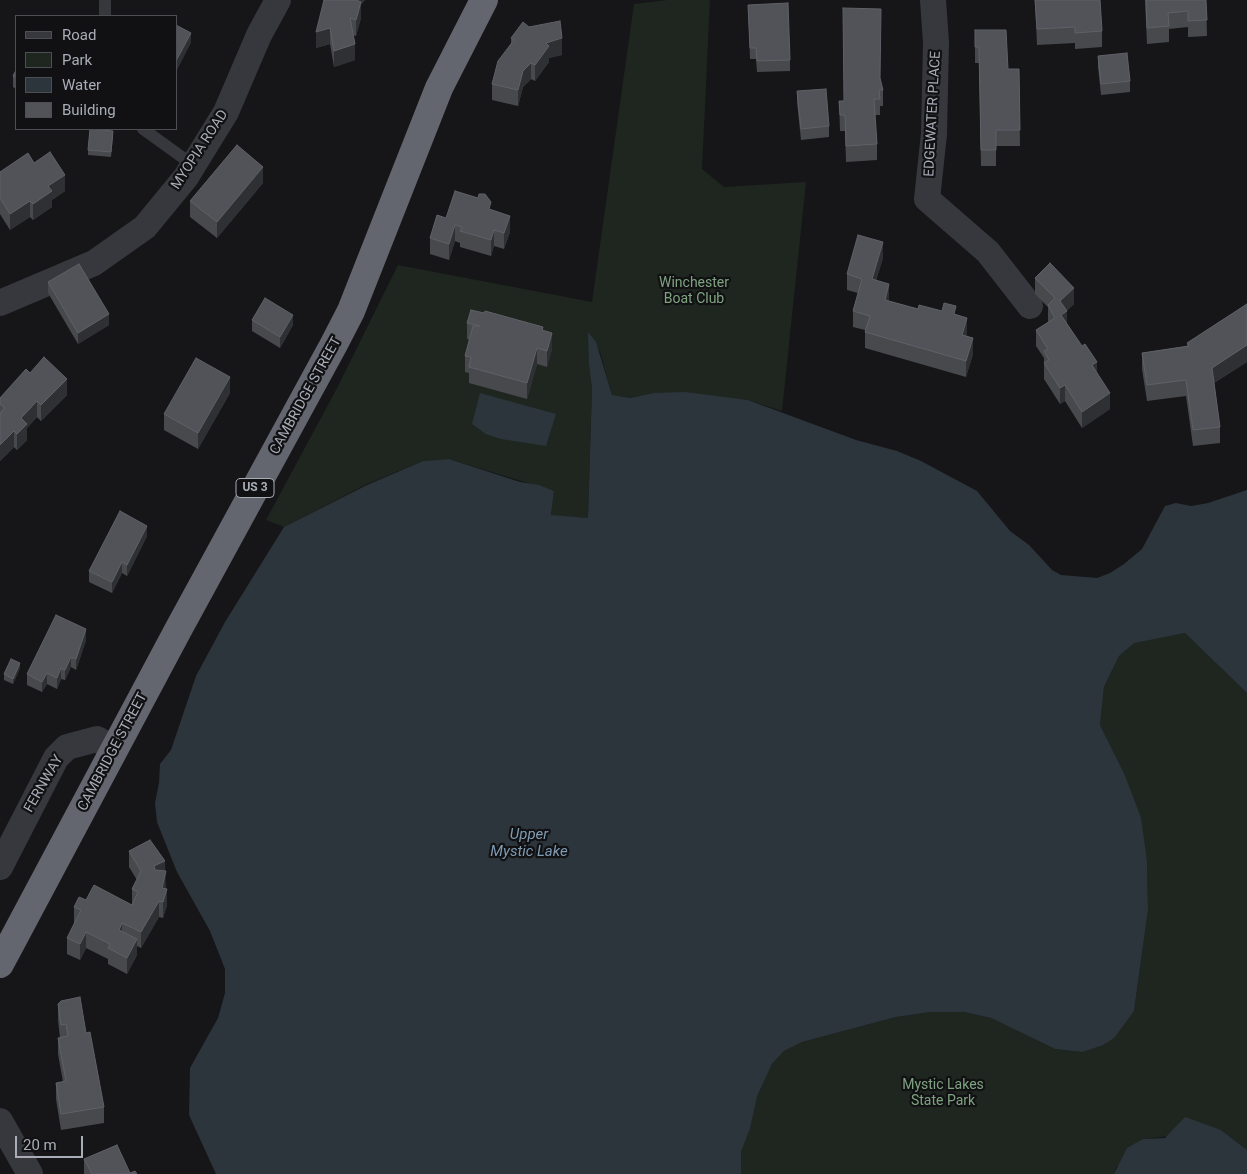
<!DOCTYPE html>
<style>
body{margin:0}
#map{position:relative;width:1247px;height:1174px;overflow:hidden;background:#161618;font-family:Roboto,sans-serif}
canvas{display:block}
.legend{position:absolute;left:15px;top:15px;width:162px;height:115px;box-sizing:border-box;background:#111113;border:1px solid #4d4f55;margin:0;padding:6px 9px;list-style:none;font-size:15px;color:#a8adb8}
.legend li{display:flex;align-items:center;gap:10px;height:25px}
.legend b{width:25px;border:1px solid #4d4f55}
.scale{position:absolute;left:15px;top:1136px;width:68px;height:22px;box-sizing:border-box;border:2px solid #a8adb8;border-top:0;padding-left:6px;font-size:15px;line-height:18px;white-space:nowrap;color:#a8adb8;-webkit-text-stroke:4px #111113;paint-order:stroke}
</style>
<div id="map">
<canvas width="1247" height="1174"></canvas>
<ul class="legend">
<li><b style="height:6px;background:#37383d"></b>Road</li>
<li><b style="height:14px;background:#1e261f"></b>Park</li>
<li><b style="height:14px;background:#2c353c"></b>Water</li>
<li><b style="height:14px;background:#525359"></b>Building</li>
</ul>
<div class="scale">20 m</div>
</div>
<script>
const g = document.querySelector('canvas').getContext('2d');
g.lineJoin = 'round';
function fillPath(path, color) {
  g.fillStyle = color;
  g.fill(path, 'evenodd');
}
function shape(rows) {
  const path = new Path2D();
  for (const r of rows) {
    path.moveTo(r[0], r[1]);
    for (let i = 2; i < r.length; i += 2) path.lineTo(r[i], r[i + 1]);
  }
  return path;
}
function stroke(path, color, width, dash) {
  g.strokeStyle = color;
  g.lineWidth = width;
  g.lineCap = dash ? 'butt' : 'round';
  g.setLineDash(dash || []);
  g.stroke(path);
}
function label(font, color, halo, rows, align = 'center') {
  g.font = font + ' Roboto,sans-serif';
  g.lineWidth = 4.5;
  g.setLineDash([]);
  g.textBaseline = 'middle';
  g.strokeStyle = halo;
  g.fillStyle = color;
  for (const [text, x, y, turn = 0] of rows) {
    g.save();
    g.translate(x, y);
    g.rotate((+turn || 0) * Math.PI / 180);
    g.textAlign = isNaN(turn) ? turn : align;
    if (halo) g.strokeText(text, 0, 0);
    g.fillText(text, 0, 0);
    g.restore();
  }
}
const green = shape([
 [667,0,710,0,702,169,724,187,806,182,782,411,748,400,653,393,630,398,612,395,600,352,589,333,589,365,592,388,588,518,551,516,554,491,449,459,423,461,367,484,284,527,266,520,336,390,398,265,592,302,634,4],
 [1185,633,1247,693,1247,1150,1221,1130,1143,1139,1116,1168,1114,1174,741,1174,741,1152,750,1129,756,1096,772,1064,784,1051,802,1042,896,1017,931,1012,964,1012,991,1018,1055,1049,1082,1052,1134,1011,1148,910,1147,861,1124,773,1100,725,1104,687,1119,656,1134,642]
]);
const water = shape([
 [588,332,596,342,612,395,630,398,653,393,685,392,748,400,856,440,897,451,921,461,977,491,1010,531,1029,545,1052,570,1061,575,1097,578,1110,573,1124,564,1142,549,1165,506,1176,503,1191,506,1208,503,1247,490,1247,693,1185,633,1134,643,1119,656,1104,687,1100,725,1124,773,1141,818,1147,861,1148,910,1134,1011,1114,1038,1103,1045,1082,1052,1055,1049,991,1018,964,1012,931,1012,896,1017,802,1042,784,1051,772,1064,757,1096,750,1129,741,1152,741,1174,216,1174,189,1115,190,1068,218,1018,225,993,225,969,210,931,177,872,157,822,155,803,159,783,160,764,171,750,196,676,225,622,284,527,367,485,423,461,449,459,520,482,539,485,554,491,551,515,588,518,592,388,589,365],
 [480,393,556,414,546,446,501,439,486,434,472,424],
 [1185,1117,1221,1130,1247,1150,1247,1174,1114,1174,1127,1148,1143,1139,1165,1138]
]);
const lane = shape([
 [105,0,105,16],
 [143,129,193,165]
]);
const street = shape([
 [933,0,936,42,934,134,927,199,988,252,1030,306],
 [0,303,94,263,145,227,186,177,226,112,259,35,278,0],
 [0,867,56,758,67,747,97,739,114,749],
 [0,1121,30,1174]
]);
const highway = shape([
 [0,964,178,630,334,344,351,311,439,88,484,0]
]);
const wall = shape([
 [324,0,365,0,361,4,361,18,356,36,353,35,355,60,334,67,330,44,316,48],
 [1035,0,1100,0,1102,31,1102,47,1075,49,1075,43,1037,45],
 [1145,0,1206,0,1207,36,1188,37,1188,27,1169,29,1169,42,1147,44],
 [748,5,790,60,790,71,757,72,756,59,750,59],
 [975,30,1008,69,1019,69,1020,146,996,146,996,166,981,166,979,63,975,63],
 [511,38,562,55,549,58,549,62,535,81,531,79,523,87,518,106,492,100,492,84,511,44],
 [1098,56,1130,81,1130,92,1101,95,1098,67],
 [16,70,16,89,13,87,13,76],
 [880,79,883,90,883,106,880,106,880,115,875,115,877,144,877,160,846,162,845,131,840,131,839,101,844,101],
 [797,91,829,126,829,137,801,140,797,102],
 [113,136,111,157,88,155,88,150],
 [34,163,65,191,52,200,52,207,33,220,30,217,10,230,0,214,0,172],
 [263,183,217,238,190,217,190,201],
 [491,210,510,232,504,249,494,246,491,256,460,247,460,243,455,241,449,260,430,254,430,238,446,218],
 [883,258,876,280,889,300,889,301,918,309,956,315,967,334,966,336,973,354,966,377,865,348,865,330,853,327,853,311,858,293,847,290,847,274],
 [1035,278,1074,304,1067,310,1067,324,1097,373,1110,409,1082,428,1065,401,1060,404,1044,379,1044,358,1036,346,1036,330,1048,322,1048,307,1035,294],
 [48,282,109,325,78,344,48,293],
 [1247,304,1247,362,1214,383,1220,427,1220,443,1193,446,1186,396,1147,401,1142,369,1142,353,1187,346,1187,343],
 [252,320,293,325,280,348,252,331],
 [467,323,543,331,552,349,547,367,537,364,527,399,469,383,469,373,465,372,465,356,470,340,467,339],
 [30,373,67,395,41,421,37,417,27,428,27,440,17,450,14,447,0,461,0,398],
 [230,393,198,449,164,430,164,414],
 [147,536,127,576,122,573,112,593,89,582,89,571],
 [86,640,76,670,71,667,65,680,61,679,57,689,47,684,42,692,27,685,27,674],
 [20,668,13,684,4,680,4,674],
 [129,851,165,871,165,889,167,905,163,918,159,917,141,948,137,946,137,955,127,974,108,964,108,959,86,948,80,960,67,954,67,938,75,923,74,923,74,907,86,900,132,905,132,889,137,880,129,867],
 [58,1004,86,1033,104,1107,104,1123,61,1130,56,1099,56,1083,63,1082,58,1054,58,1038,60,1038,58,1020],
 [84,1159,130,1173,137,1174,84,1174]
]);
const shadedWall = shape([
 [356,0,365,0,361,4,361,18,356,36],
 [330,28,330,44,316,48,316,32],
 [191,33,191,43,176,72,176,61],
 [562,38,562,55,549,58,549,62,535,81,535,65,546,43],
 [355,44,355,60,334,67,334,51],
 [531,63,531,79,523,87,518,106,518,90,523,71],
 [263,167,263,183,217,238,217,222],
 [65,175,65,191,52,200,52,207,33,220,33,204,48,186],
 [30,201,30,217,10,230,10,214],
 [510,216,510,232,504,249,504,233],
 [455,225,455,241,449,260,449,244],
 [494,230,494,246,491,256,491,240],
 [883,242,883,258,872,295,872,279],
 [889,284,889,300,885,316,885,300],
 [1074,288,1074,304,1066,312,1067,311,1067,327,1061,331,1060,301],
 [109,314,109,325,78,344,78,333],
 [293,315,293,325,280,348,280,337],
 [967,318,967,334,962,351,962,335],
 [552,333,552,349,547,367,547,351],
 [973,338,973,354,966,377,966,361],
 [1247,345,1247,362,1212,384,1212,368],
 [537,348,537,364,527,399,527,383],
 [1097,362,1097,378,1092,365],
 [230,377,230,393,198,449,198,433],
 [67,379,67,395,41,421,41,405],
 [1065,385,1065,401,1060,404,1060,388],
 [1110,393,1110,409,1082,428,1082,412],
 [37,401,37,417,27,428,27,440,17,450,17,434,21,418],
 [14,431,14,447,0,461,0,445],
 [147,526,147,536,127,576,127,565],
 [122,562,122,573,112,593,112,582],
 [86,629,86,640,76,670,76,659],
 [71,657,71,667,65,680,65,670],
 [20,663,20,668,13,684,13,679],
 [61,668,61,679,57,689,57,678],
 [47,673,47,684,42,692,42,682],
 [165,861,166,887,162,904,162,888,154,882,154,866],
 [167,889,167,905,163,918,163,902],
 [159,901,159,917,141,948,141,932],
 [122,923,122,939,119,930],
 [86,932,86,948,80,960,80,944],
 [137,939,137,955,127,974,127,958]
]);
const building = shape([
 [324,0,356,0,361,2,356,20,350,18,355,44,334,51,330,28,316,32,324,0],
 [1035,0,1100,0,1102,31,1075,33,1075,27,1037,29,1035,0],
 [1146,0,1206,0,1207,20,1188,21,1188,11,1168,13,1169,26,1147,28,1146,0],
 [788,3,790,60,757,61,756,48,750,48,748,5,788,3],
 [843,8,881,9,880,78,883,90,879,90,880,99,874,99,877,144,846,146,845,115,840,115,839,101,844,101,843,8],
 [560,21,562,38,546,43,549,46,535,65,531,63,523,71,518,90,492,84,498,61,514,40,511,38,523,22,529,27,560,21],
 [176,25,191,33,176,61,176,25],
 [975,30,1006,30,1008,69,1019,69,1020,130,996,130,996,150,981,150,979,47,975,47,975,30],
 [1127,53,1130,81,1101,84,1098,56,1127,53],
 [16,70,16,78,13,76,16,70],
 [826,89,829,126,801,129,797,91,826,89],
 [90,129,113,131,111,152,88,150,90,129],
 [237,145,263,167,217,222,190,201,237,145],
 [50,152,65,175,48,186,52,191,33,204,30,201,10,214,0,198,0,172,28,153,34,163,50,152],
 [455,191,478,198,479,194,485,194,491,202,489,209,510,216,504,233,494,230,491,240,460,231,462,227,455,225,449,244,430,238,437,215,446,218,455,191],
 [858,235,883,242,872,279,889,284,885,300,918,309,919,305,942,311,944,303,956,306,954,314,967,318,962,335,973,338,966,361,865,332,870,316,853,311,862,279,847,274,858,235],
 [1050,263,1074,288,1060,301,1067,311,1061,315,1082,346,1085,344,1097,362,1092,365,1110,393,1082,412,1065,385,1060,388,1044,363,1049,360,1044,351,1048,349,1036,330,1055,318,1048,305,1055,298,1035,278,1050,263],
 [79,264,109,314,78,333,48,282,79,264],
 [265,298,293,315,280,337,252,320,265,298],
 [1247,304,1247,345,1212,368,1220,427,1193,430,1186,380,1147,385,1142,353,1189,346,1187,343,1247,304],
 [471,310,484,313,485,311,543,327,542,330,552,333,547,351,537,348,527,383,469,367,471,357,465,356,473,326,480,326,467,323,471,310],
 [44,357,67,379,41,405,37,401,21,418,27,424,17,434,14,431,0,445,0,413,5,408,0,404,0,398,26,369,30,373,44,357],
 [196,358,230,377,198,433,164,414,196,358],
 [120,511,147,526,127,565,122,562,112,582,89,571,120,511],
 [56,615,86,629,76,659,71,657,65,670,61,668,57,678,47,673,42,682,27,674,56,615],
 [11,659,20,663,13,679,4,674,11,659],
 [150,840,165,861,154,866,155,870,166,871,162,888,167,889,163,902,159,901,141,932,122,923,119,930,137,939,127,958,108,948,110,944,86,932,80,944,67,938,81,910,74,907,79,897,86,900,94,885,132,905,138,892,132,889,141,871,129,851,150,840],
 [80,997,86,1033,90,1032,104,1107,61,1114,56,1083,66,1081,58,1038,68,1036,66,1024,61,1025,58,1004,61,1001,80,997],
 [117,1145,130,1173,135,1171,137,1174,92,1174,84,1159,117,1145]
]);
const shields = [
 [255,488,38]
];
const shieldNames = [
 ["US 3",255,488]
];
const streetNames = [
 ["EDGEWATER PLACE",933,114,-87],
 ["MYOPIA ROAD",200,150,-57],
 ["CAMBRIDGE STREET",306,396,-61],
 ["CAMBRIDGE STREET",113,752,-62],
 ["FERNWAY",44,784,-60]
];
const parkNames = [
 ["Winchester",694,283],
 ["Boat Club",694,299],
 ["Mystic Lakes",943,1085],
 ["State Park",943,1101]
];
const waterNames = [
 ["Upper",529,835],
 ["Mystic Lake",529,852]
];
fillPath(green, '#1e261f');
fillPath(water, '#2c353c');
stroke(lane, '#37383d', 12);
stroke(street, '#37383d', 26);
stroke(highway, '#63666e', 28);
fillPath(wall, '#47494d');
fillPath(shadedWall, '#2f3033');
fillPath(building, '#525359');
stroke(building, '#5f6168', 1);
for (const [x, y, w] of shields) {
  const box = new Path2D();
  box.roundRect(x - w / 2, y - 9.5, w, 19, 4);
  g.fillStyle = '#111113';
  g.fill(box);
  stroke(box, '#a8adb8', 1);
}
label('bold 12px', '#a8adb8', null, shieldNames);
label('14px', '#a8adb8', '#111113', streetNames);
label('14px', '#7fa381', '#111113', parkNames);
label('italic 15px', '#7f9bb3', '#111113', waterNames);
</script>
